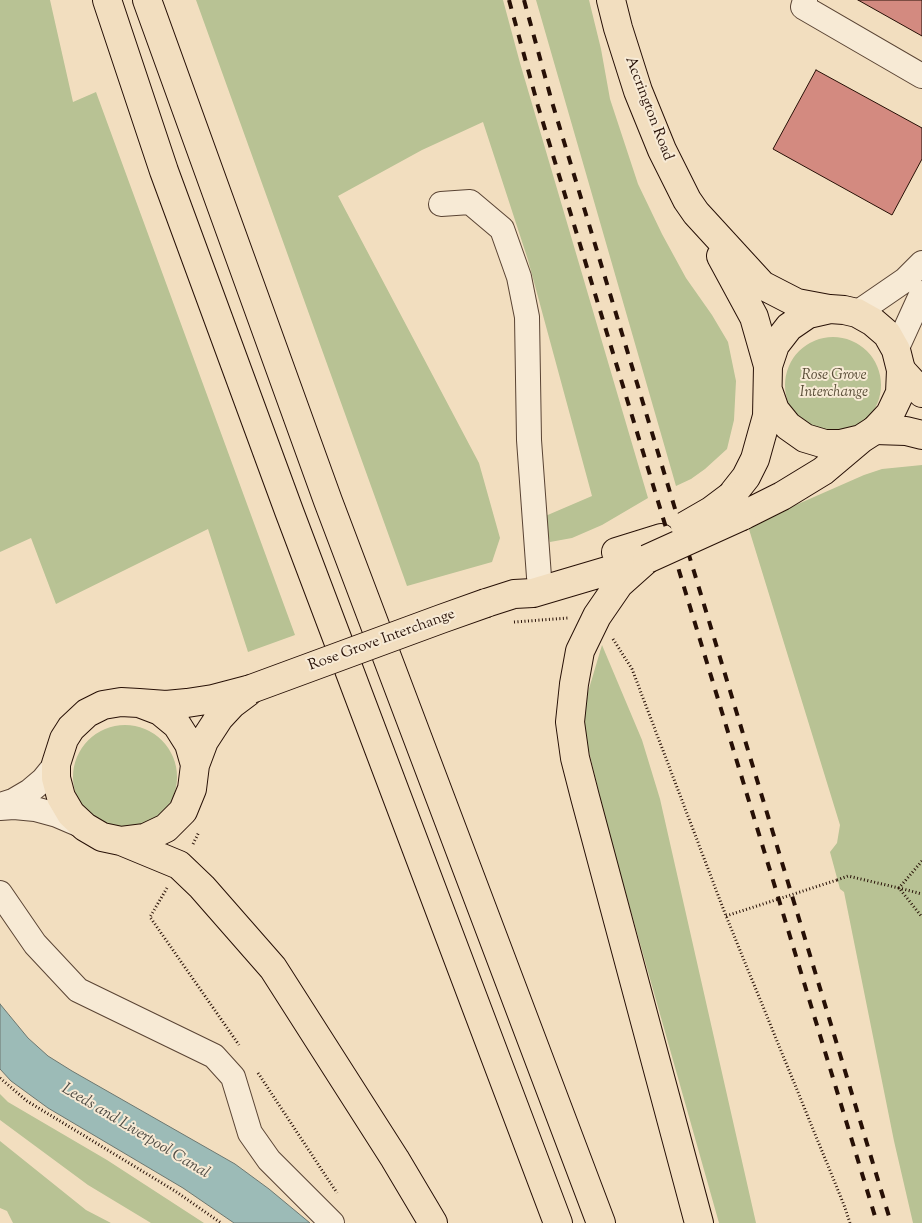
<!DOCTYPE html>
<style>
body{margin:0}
canvas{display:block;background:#f2debf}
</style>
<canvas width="922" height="1223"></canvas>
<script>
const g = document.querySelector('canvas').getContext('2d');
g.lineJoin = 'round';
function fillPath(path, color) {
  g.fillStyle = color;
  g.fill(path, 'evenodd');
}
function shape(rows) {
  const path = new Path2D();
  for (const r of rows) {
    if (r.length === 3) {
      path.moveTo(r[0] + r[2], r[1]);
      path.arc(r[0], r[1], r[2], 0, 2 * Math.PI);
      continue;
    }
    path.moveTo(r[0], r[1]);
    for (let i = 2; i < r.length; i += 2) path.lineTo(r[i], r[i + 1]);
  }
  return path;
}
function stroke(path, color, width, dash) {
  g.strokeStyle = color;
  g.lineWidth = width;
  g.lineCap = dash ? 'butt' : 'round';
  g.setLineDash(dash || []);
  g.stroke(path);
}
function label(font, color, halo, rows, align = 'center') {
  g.font = font + ' "Sorts Mill Goudy",serif';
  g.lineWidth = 4;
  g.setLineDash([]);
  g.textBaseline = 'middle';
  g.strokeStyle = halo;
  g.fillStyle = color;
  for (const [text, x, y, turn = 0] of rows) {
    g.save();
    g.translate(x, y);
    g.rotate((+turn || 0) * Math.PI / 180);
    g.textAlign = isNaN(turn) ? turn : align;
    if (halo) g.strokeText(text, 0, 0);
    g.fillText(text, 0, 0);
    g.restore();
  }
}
const green = shape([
 [0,0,50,0,73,102,96,92,295,635,248,652,208,529,56,604,31,538,0,552],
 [196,0,503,0,520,63,648,498,602,525,572,538,550,542,543,517,592,496,528,260,483,122,422,150,338,196,479,463,500,538,492,562,407,586],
 [536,0,589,0,601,49,610,99,638,184,662,234,686,278,712,315,728,342,736,381,734,420,727,449,705,469,691,479,676,486],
 [833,385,48],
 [922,465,922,1223,913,1223,894,1141,844,892,840,889,830,852,837,843,840,825,748,526,864,475,882,469],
 [602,645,642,740,660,799,756,1223,719,1223,608,830,585,735,585,711,588,692],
 [125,777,52],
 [0,1094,8,1102,107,1160,204,1223,151,1223,88,1185,0,1120],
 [0,1141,86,1210,111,1223,13,1223,7,1211,0,1208]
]);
const water = shape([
 [0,1004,28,1038,48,1056,72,1071,235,1164,269,1189,310,1223,234,1223,183,1188,48,1108,11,1081,0,1069,0,1004]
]);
const building = shape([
 [858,0,922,0,922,36,858,0],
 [816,70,922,128,922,159,892,215,773,149,816,70]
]);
const path = shape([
 [514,622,568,618],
 [613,639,632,669,726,916,844,1205,850,1223],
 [193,844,199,832],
 [922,861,899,888,922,894],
 [837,880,848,876,899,888,922,917],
 [167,888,150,917,239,1045],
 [258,1073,337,1193],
 [0,1078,27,1101,175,1191,221,1223]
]);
const minor = shape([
 [805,0,803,7,922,76],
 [441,204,470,202,502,229,519,277,527,317,529,440,539,577,543,590],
 [857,313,905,280,922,263],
 [896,350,922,293],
 [0,805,13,801,30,791,43,780,56,764],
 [0,808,14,807,35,809,57,815,85,827],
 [0,893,35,944,78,990,214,1056,233,1077,250,1133,269,1160,332,1223]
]);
const major = shape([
 [901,370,922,393],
 [875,430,906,431,922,435]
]);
const highway = shape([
 [107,0,164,171,289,511,558,1223],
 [147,0,328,501,601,1223],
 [611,0,618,28,638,91,662,150,687,200,696,213,762,285,797,303,829,309],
 [721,256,754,317,768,366],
 [768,390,775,410,788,426,805,438,825,444,840,444,861,439],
 [731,496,746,477,755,459,767,416,768,366,775,345,789,327,808,314,830,309,844,310,857,313,873,322,887,334,896,350,901,370,900,393,890,414,875,430,861,439,823,471,782,496,742,516],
 [616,552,661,538],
 [647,559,619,584,597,616,580,651,574,684,570,722,575,758,585,797,699,1223],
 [486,603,514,594,533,593,641,561],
 [139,703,160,711,177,725,189,744,195,765,192,789,183,811,166,828,145,838,121,841,102,837,85,827,71,814,61,797,56,778,56,764,64,739,71,728,87,713,103,705,121,702,139,703,166,705,187,703,213,699,251,689],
 [195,765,204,741,219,718,232,704,248,692],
 [121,841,179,865,202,887,273,968,395,1159,433,1223]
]);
const rail = shape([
 [509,0,538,106,877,1223],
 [524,0,552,102,891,1223]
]);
const pathBridge = shape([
 [726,916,837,880]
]);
const highwayBridge = shape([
 [685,526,711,511,731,496],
 [647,559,742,516],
 [251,689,441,619,486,603]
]);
const streetNames = [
 ["Accrington Road",648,109,69],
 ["Rose Grove Interchange",382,641,-20]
];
const parkNames = [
 ["Rose Grove",834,376],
 ["Interchange",834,393]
];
const waterNames = [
 ["Leeds and Liverpool Canal",135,1132,31]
];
fillPath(green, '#b8c294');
fillPath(water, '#9cbbb7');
stroke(water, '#6d7770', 1);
fillPath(building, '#d38a80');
stroke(building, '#271006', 1);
stroke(minor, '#5a4434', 26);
stroke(major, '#271006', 30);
stroke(highway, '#271006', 30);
stroke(path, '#271006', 3, [1, 2.5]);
stroke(minor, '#f7ead5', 24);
stroke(major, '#f2debf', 28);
stroke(highway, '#f2debf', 28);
stroke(rail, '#271006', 4, [9, 9]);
stroke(highwayBridge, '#271006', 30, []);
stroke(pathBridge, '#271006', 3, [1, 2.5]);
stroke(highwayBridge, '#f2debf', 28);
label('15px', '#271006', '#f7ead5', streetNames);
label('italic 15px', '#5a4e38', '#f7ead5', parkNames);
label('italic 16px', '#504c44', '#f7ead5', waterNames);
</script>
